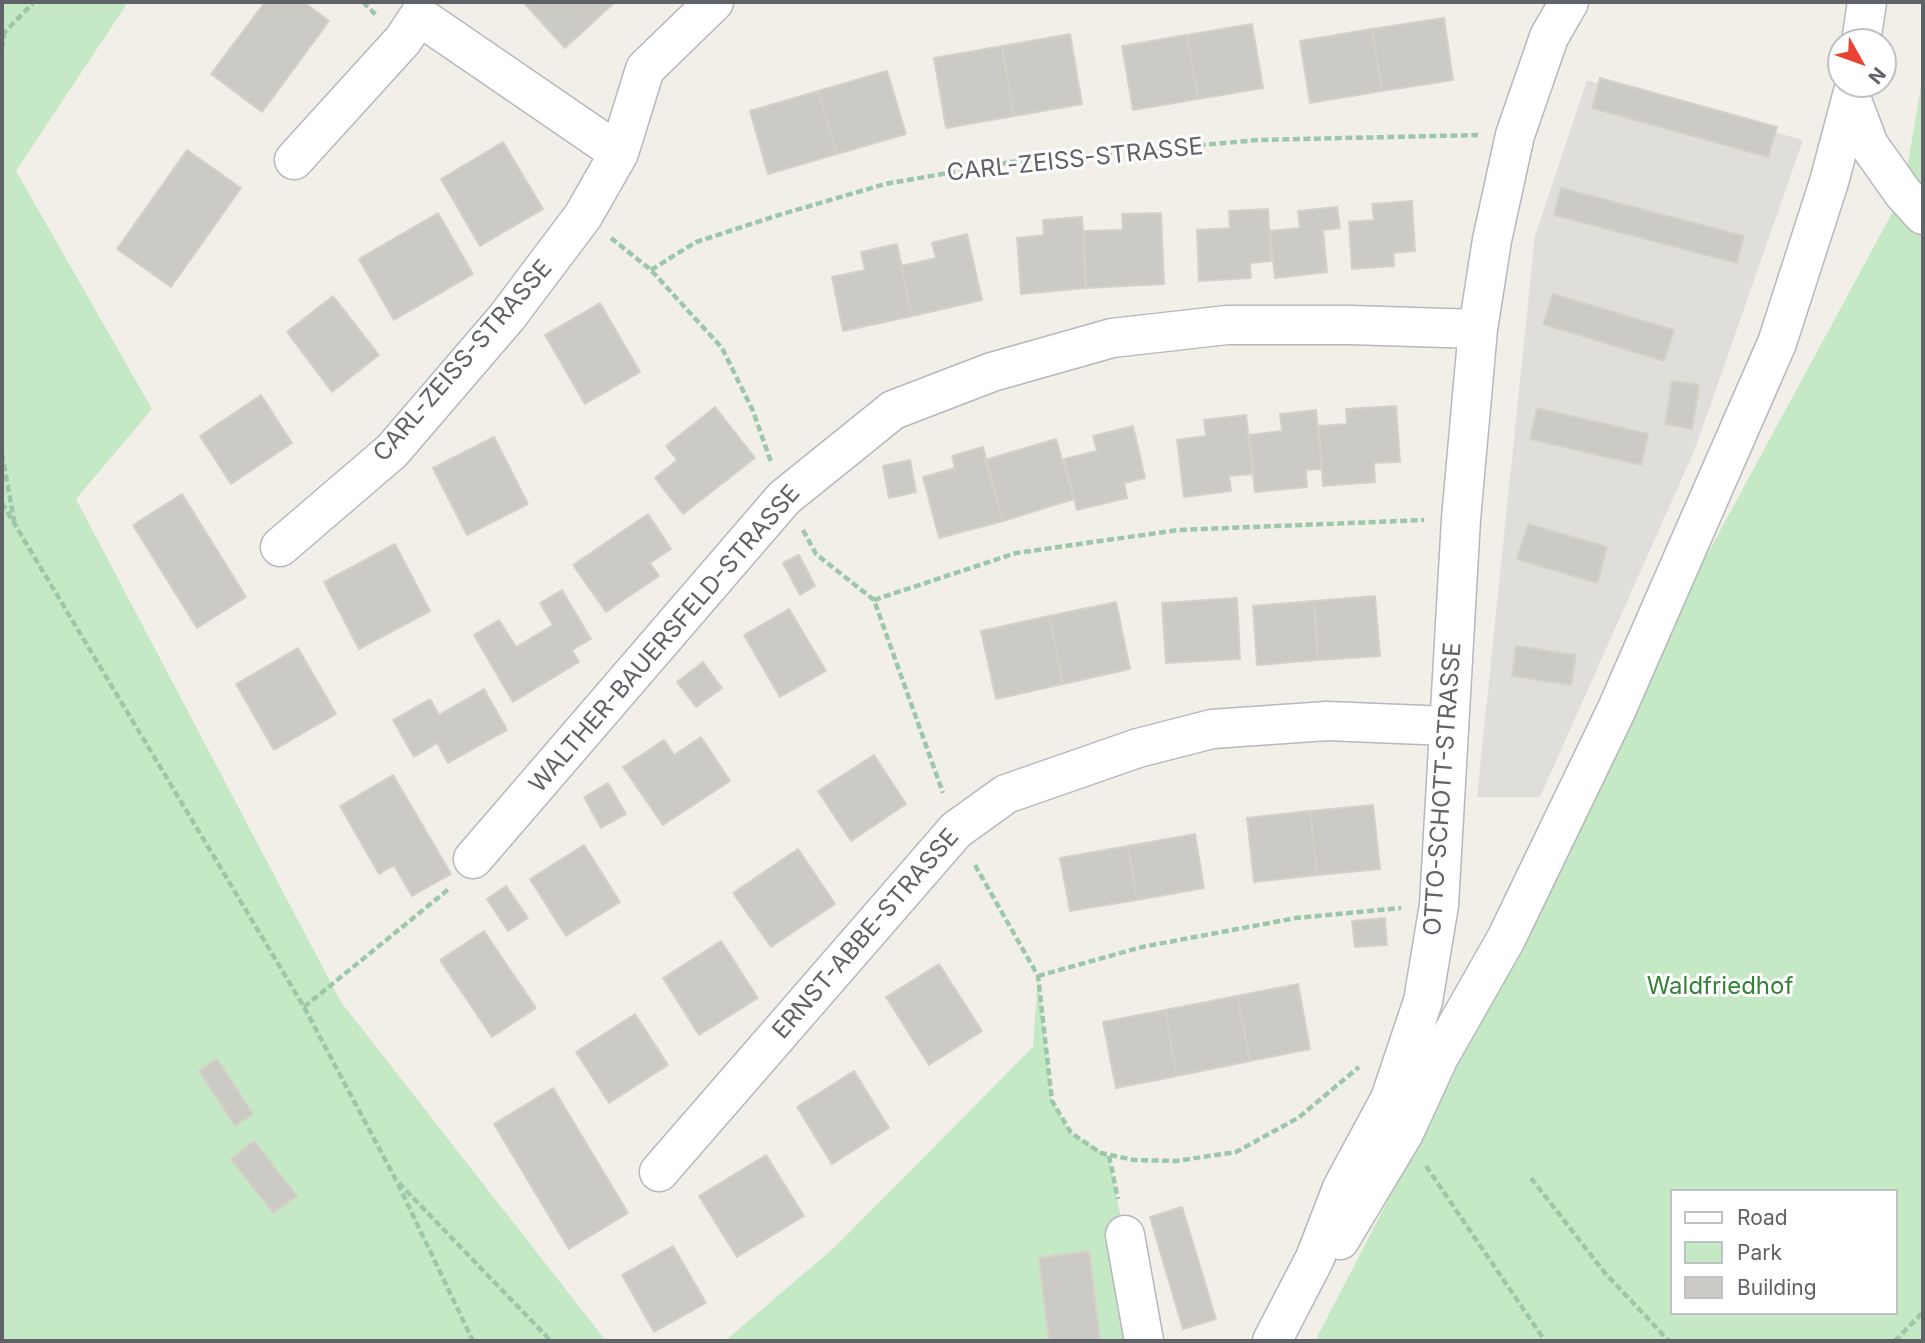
<!DOCTYPE html>
<style>
body{margin:0}
#map{position:relative;width:1925px;height:1343px;overflow:hidden;background:#f1efe8;font-family:Inter,sans-serif}
canvas{display:block}
.frame{position:absolute;inset:0;border:4px solid #5f6368;pointer-events:none}
.legend{position:absolute;left:1670px;top:1189px;width:228px;height:126px;box-sizing:border-box;background:#fff;border:2px solid #bfc1c3;margin:0;padding:9px 12px;list-style:none;font-size:21px;color:#5f6368}
.legend li{display:flex;align-items:center;gap:14px;height:35px}
.legend b{width:35px;border:2px solid #bfc1c3}
.north{position:absolute;left:1827px;top:28px;width:70px;height:70px;box-sizing:border-box;background:#fff;border:2px solid #bfc1c3;border-radius:50%;rotate:130deg;font-size:19px;font-weight:700;line-height:28px;text-align:center;color:#5f6368}
.north::after{content:'';display:block;margin:auto;width:24px;height:32px;background:#ea4335;clip-path:polygon(50% 0,100% 100%,50% 72%,0 100%)}
</style>
<div id="map">
<canvas width="1925" height="1343"></canvas>
<div class="frame"></div>
<ul class="legend">
<li><b style="height:9px;background:#fff"></b>Road</li>
<li><b style="height:19px;background:#c5e8c5"></b>Park</li>
<li><b style="height:19px;background:#cccac5"></b>Building</li>
</ul>
<div class="north">N</div>
</div>
<script>
const g = document.querySelector('canvas').getContext('2d');
g.lineJoin = 'round';
function fillPath(path, color) {
  g.fillStyle = color;
  g.fill(path, 'evenodd');
}
function shape(rows) {
  const path = new Path2D();
  for (const r of rows) {
    path.moveTo(r[0], r[1]);
    for (let i = 2; i < r.length; i += 2) path.lineTo(r[i], r[i + 1]);
  }
  return path;
}
function stroke(path, color, width, dash) {
  g.strokeStyle = color;
  g.lineWidth = width;
  g.lineCap = dash ? 'butt' : 'round';
  g.setLineDash(dash || []);
  g.stroke(path);
}
function label(font, color, halo, rows, align = 'center') {
  g.font = font + ' Inter,sans-serif';
  g.lineWidth = 6;
  g.setLineDash([]);
  g.textBaseline = 'middle';
  g.strokeStyle = halo;
  g.fillStyle = color;
  for (const [text, x, y, turn = 0] of rows) {
    g.save();
    g.translate(x, y);
    g.rotate((+turn || 0) * Math.PI / 180);
    g.textAlign = isNaN(turn) ? turn : align;
    if (halo) g.strokeText(text, 0, 0);
    g.fillText(text, 0, 0);
    g.restore();
  }
}
const industrial = shape([
 [1587,80,1803,140,1695,449,1540,797,1477,797,1535,236]
]);
const green = shape([
 [2,2,128,2,16,171,152,409,76,499,341,1002,606,1341,2,1341],
 [1923,74,1923,1341,1315,1341,1423,1133,1688,590,1903,193],
 [1671,1191,1895,1191,1895,1313,1671,1313],
 [1038,976,1052,1101,1071,1133,1109,1156,1144,1341,725,1341,836,1246,1033,1047]
]);
const building = shape([
 [265,2,304,2,329,21,262,112,211,74,265,2],
 [523,2,615,2,565,48,523,2],
 [1444,18,1453,80,1382,91,1372,29,1444,18],
 [1252,24,1263,88,1198,99,1187,35,1252,24],
 [1372,29,1382,91,1310,103,1300,41,1372,29],
 [1070,34,1082,104,1014,116,1002,46,1070,34],
 [1187,35,1198,99,1133,110,1122,46,1187,35],
 [1002,46,1014,116,946,128,934,58,1002,46],
 [887,71,906,134,837,154,818,91,887,71],
 [1600,78,1777,127,1768,157,1592,108,1600,78],
 [818,91,837,154,768,174,750,111,818,91],
 [503,142,543,209,480,246,441,179,503,142],
 [187,150,241,188,171,287,117,249,187,150],
 [1561,188,1744,236,1737,263,1554,215,1561,188],
 [1412,201,1415,251,1393,253,1394,266,1352,269,1349,222,1374,220,1372,204,1412,201],
 [1337,207,1340,228,1323,230,1327,272,1275,278,1270,231,1300,228,1298,211,1337,207],
 [1268,209,1271,261,1250,263,1251,278,1199,281,1197,230,1230,228,1229,211,1268,209],
 [438,213,473,274,394,320,359,259,438,213],
 [1161,213,1164,284,1086,288,1084,231,1123,230,1122,214,1161,213],
 [1082,217,1086,288,1021,294,1017,238,1044,235,1043,220,1082,217],
 [967,234,982,300,912,316,901,266,936,258,932,243,967,234],
 [897,244,912,316,843,331,832,277,865,270,861,252,897,244],
 [1553,294,1674,330,1664,361,1543,324,1553,294],
 [333,296,379,355,332,392,287,332,333,296],
 [600,303,640,372,585,404,545,335,600,303],
 [1672,381,1699,385,1692,429,1665,424,1672,381],
 [261,395,292,443,231,484,200,436,261,395],
 [1396,406,1400,462,1374,463,1375,482,1323,486,1319,426,1347,424,1346,409,1396,406],
 [715,407,755,458,683,514,655,478,677,460,666,446,715,407],
 [1537,408,1648,434,1641,465,1530,439,1537,408],
 [1316,410,1322,469,1306,470,1307,487,1255,492,1249,435,1282,431,1280,414,1316,410],
 [1246,415,1253,474,1229,476,1231,491,1184,497,1177,440,1206,436,1204,420,1246,415],
 [1133,426,1145,478,1124,483,1127,498,1077,510,1064,459,1097,451,1093,436,1133,426],
 [494,437,528,504,467,535,433,468,494,437],
 [1056,439,1074,499,1003,521,985,460,1056,439],
 [983,447,1003,521,939,538,923,477,955,468,952,456,983,447],
 [910,460,916,492,889,498,883,466,910,460],
 [182,494,246,597,197,628,133,525,182,494],
 [648,514,671,549,650,563,659,576,606,612,573,565,648,514],
 [1528,524,1607,547,1597,583,1517,559,1528,524],
 [395,544,430,611,359,649,324,582,395,544],
 [799,555,815,586,800,595,783,563,799,555],
 [562,590,591,639,572,650,579,662,513,702,474,635,499,620,516,647,553,625,540,603,562,590],
 [1375,596,1380,656,1318,660,1314,601,1375,596],
 [1237,598,1240,659,1166,663,1162,603,1237,598],
 [1314,601,1318,660,1257,665,1253,606,1314,601],
 [1116,602,1130,669,1063,684,1049,616,1116,602],
 [789,609,826,671,780,697,744,635,789,609],
 [1049,616,1063,684,996,699,981,631,1049,616],
 [1516,646,1576,655,1571,685,1512,676,1516,646],
 [298,648,336,714,274,750,236,684,298,648],
 [703,662,722,688,696,707,677,682,703,662],
 [484,689,507,730,448,763,437,743,414,757,393,720,430,699,439,715,484,689],
 [701,737,730,781,663,825,623,767,664,740,674,755,701,737],
 [874,755,906,804,851,841,818,791,874,755],
 [393,775,451,874,412,896,394,865,379,874,340,806,393,775],
 [608,783,626,814,601,828,584,797,608,783],
 [1373,805,1380,869,1317,875,1310,811,1373,805],
 [1310,811,1317,875,1254,882,1247,818,1310,811],
 [1195,834,1204,888,1137,900,1128,846,1195,834],
 [584,845,620,902,566,936,530,879,584,845],
 [1128,846,1137,900,1070,911,1060,858,1128,846],
 [798,849,835,904,771,947,733,893,798,849],
 [506,886,528,918,508,931,487,899,506,886],
 [1385,918,1387,945,1355,947,1352,921,1385,918],
 [484,931,536,1008,492,1037,440,960,484,931],
 [721,941,758,998,699,1035,663,978,721,941],
 [939,964,982,1031,929,1065,886,997,939,964],
 [1298,984,1310,1049,1250,1061,1237,996,1298,984],
 [1237,996,1250,1061,1177,1076,1165,1010,1237,996],
 [1165,1010,1177,1076,1116,1088,1103,1022,1165,1010],
 [635,1014,668,1065,609,1103,576,1052,635,1014],
 [217,1059,253,1114,235,1126,199,1071,217,1059],
 [854,1071,889,1128,832,1164,797,1107,854,1071],
 [553,1088,628,1213,569,1249,494,1124,553,1088],
 [254,1141,297,1196,273,1213,231,1159,254,1141],
 [766,1155,804,1216,737,1257,699,1196,766,1155],
 [1182,1207,1216,1319,1183,1329,1150,1217,1182,1207],
 [673,1246,706,1303,654,1332,622,1275,673,1246],
 [1089,1251,1100,1341,1049,1341,1039,1258,1089,1251]
]);
const path = shape([
 [363,2,377,16],
 [2,35,34,2],
 [2,49,4,34],
 [611,238,651,270,722,348,753,411,771,462],
 [651,270,696,242,779,215,885,184,1011,162,1258,140,1478,135],
 [2,454,15,526],
 [2,503,304,1007,396,1180,551,1341],
 [803,530,816,554,874,600,943,793],
 [874,600,1016,553,1178,530,1424,520],
 [975,865,1038,976,1052,1101,1071,1133,1101,1153,1134,1160,1176,1161,1236,1152,1298,1118,1359,1067],
 [1038,976,1142,947,1296,918,1401,908],
 [304,1007,450,888],
 [1109,1156,1118,1199],
 [1426,1166,1545,1341],
 [1531,1178,1605,1273,1669,1341],
 [398,1184,473,1341],
 [1895,1341,1923,1312]
]);
const minor = shape([
 [1861,42,1867,2],
 [1853,103,1869,145,1903,193,1923,215],
 [294,160,403,40,419,16,619,153],
 [280,547,392,451,507,317,583,216,619,153,645,69,714,2],
 [473,859,784,498,893,410,992,372,1112,338,1227,325,1350,325,1478,329],
 [659,1172,956,830,1006,794,1138,748,1212,729,1327,721,1448,726],
 [1125,1235,1144,1341],
 [1340,1240,1404,1133,1439,1057,1506,939,1616,711,1777,343,1829,182,1855,84],
 [1272,1341,1315,1258,1342,1188,1390,1099,1423,1001,1439,905,1461,519,1478,329,1492,240,1515,135,1549,37,1569,2]
]);
const streetNames = [
 ["CARL-ZEISS-STRASSE",1075,160,-6],
 ["CARL-ZEISS-STRASSE",463,361,-49],
 ["WALTHER-BAUERSFELD-STRASSE",665,639,-49],
 ["OTTO-SCHOTT-STRASSE",1443,789,-86],
 ["ERNST-ABBE-STRASSE",866,934,-49]
];
const parkNames = [
 ["Waldfriedhof",1720,987]
];
fillPath(industrial, '#e0deda');
fillPath(green, '#c5e8c5');
fillPath(building, '#cccac5');
stroke(building, '#d6d1c6', 2);
stroke(minor, '#b5b8bc', 41);
stroke(path, '#9cc7a9', 4.5, [7, 3.5]);
stroke(minor, '#fff', 38);
label('24px', '#5f6368', '#fff', streetNames);
label('24px', '#348238', '#fff', parkNames);
</script>
